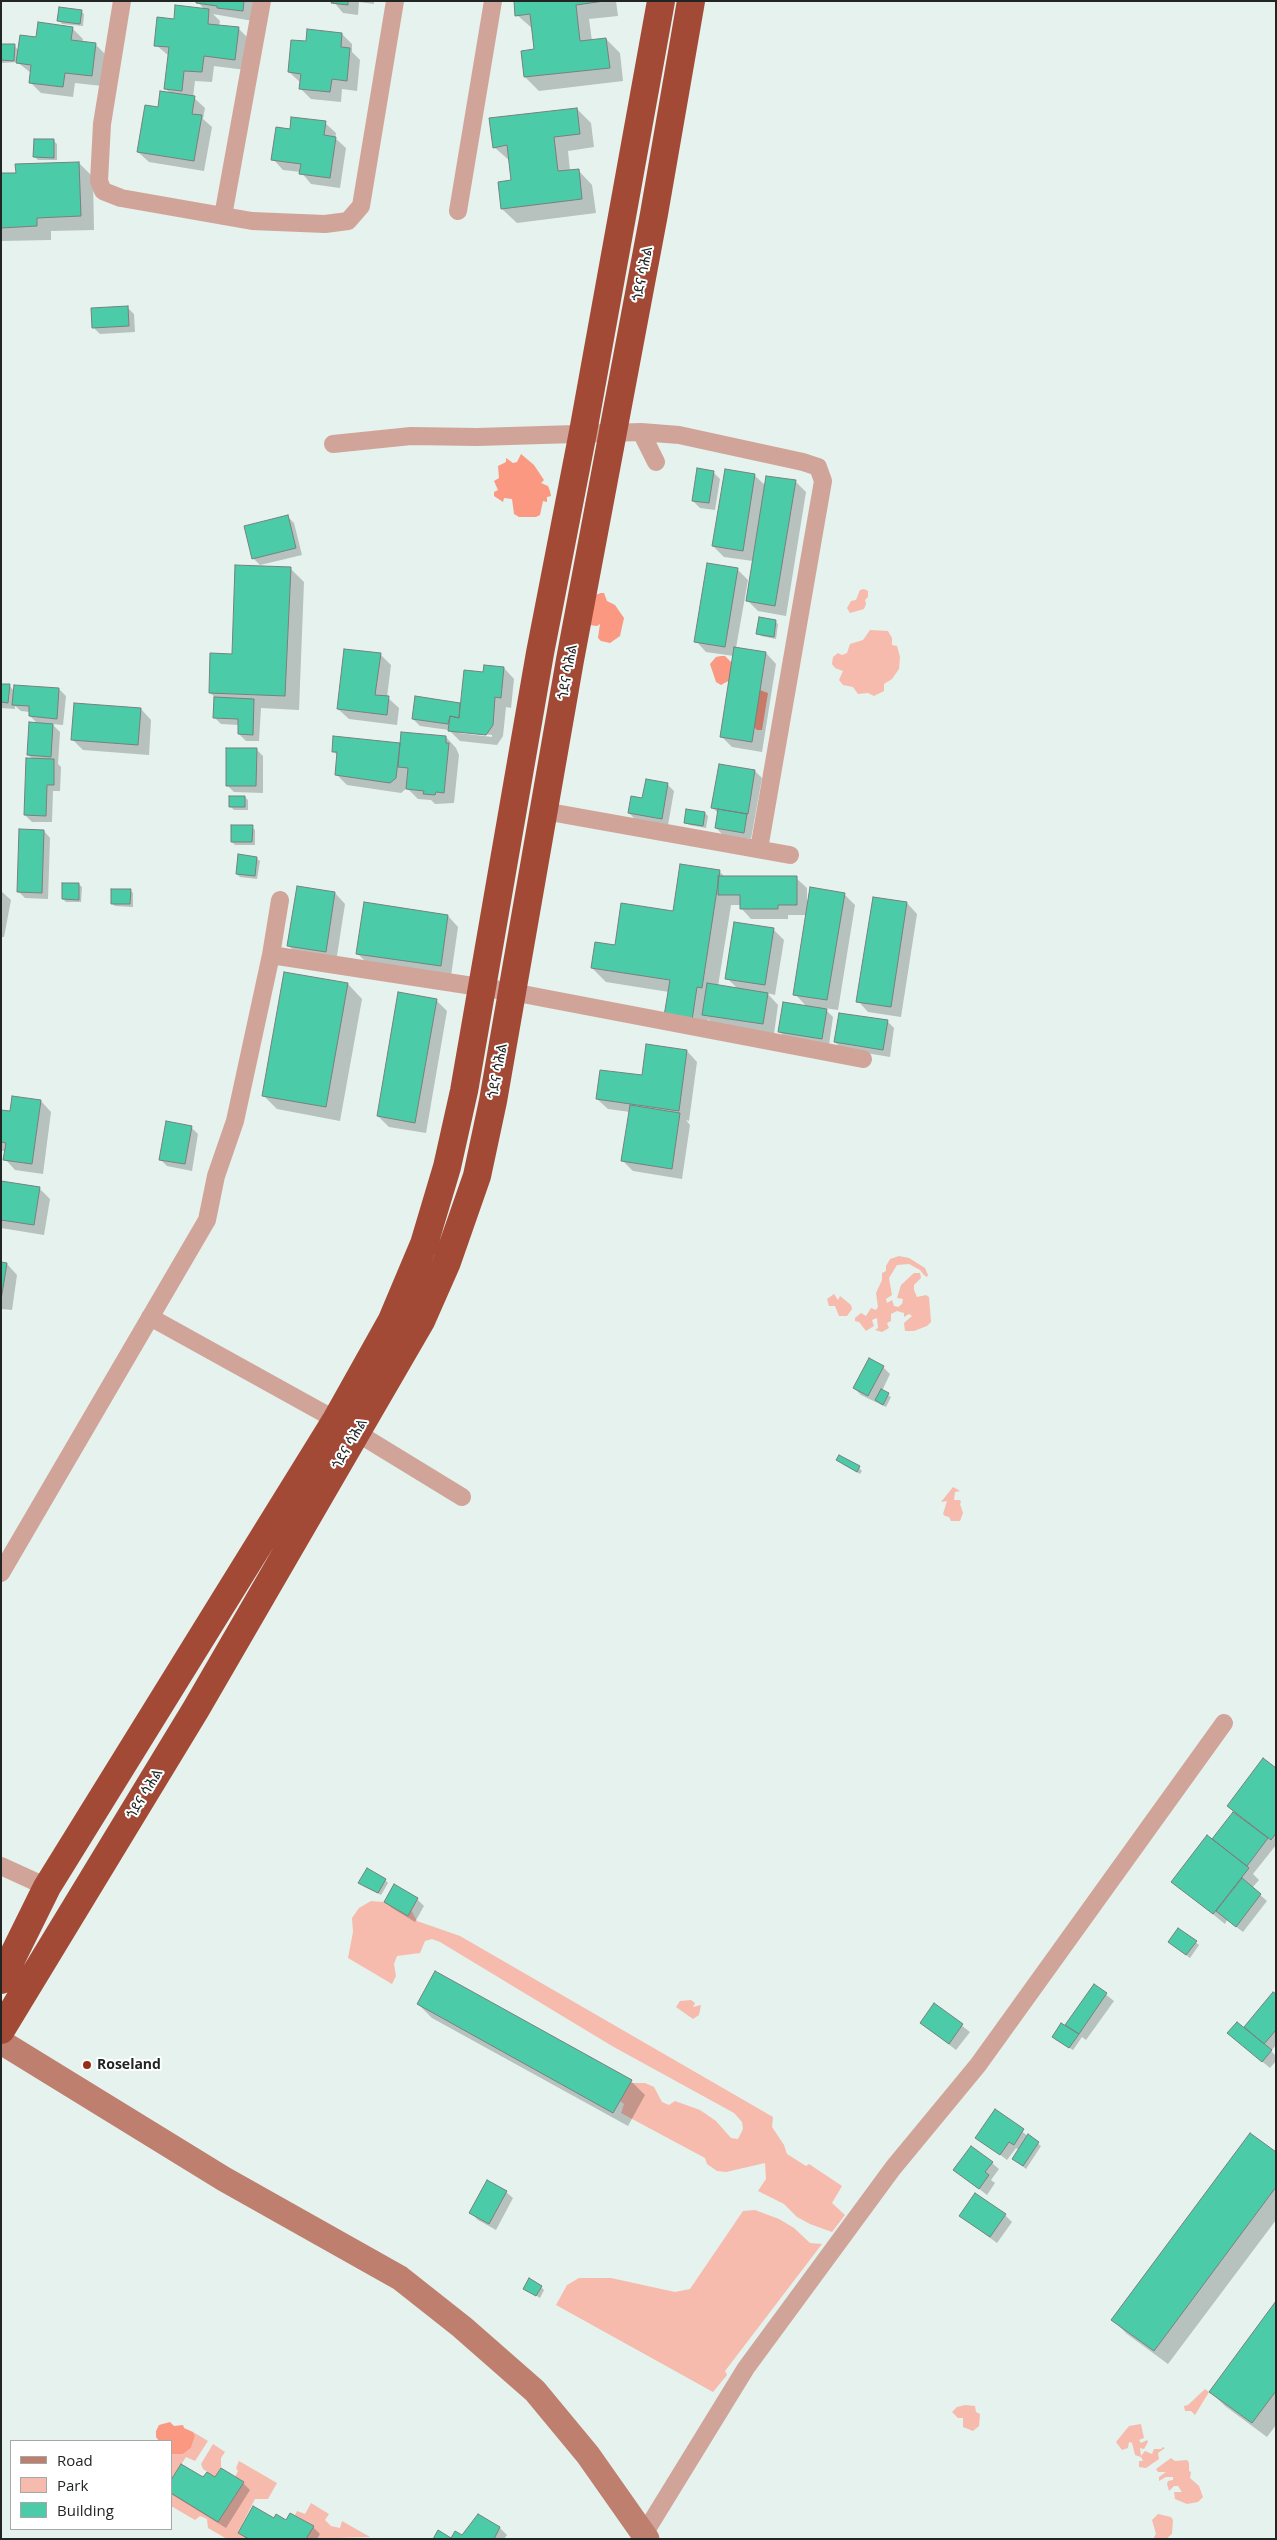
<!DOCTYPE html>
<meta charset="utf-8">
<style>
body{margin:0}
#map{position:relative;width:1277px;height:2540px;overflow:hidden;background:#e5f2ed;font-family:"Open Sans",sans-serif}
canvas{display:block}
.frame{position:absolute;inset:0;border:2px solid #212624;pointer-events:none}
.legend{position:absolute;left:10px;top:2440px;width:162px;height:90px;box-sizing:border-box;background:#fff;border:1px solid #a6a8a7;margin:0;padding:6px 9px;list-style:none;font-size:15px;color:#212624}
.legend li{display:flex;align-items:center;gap:10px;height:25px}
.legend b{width:25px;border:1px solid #a6a8a7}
</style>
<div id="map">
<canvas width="1277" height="2540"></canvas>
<div class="frame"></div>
<ul class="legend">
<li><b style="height:6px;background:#bf7f6f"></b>Road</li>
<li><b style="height:14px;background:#f6bbad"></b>Park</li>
<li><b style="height:14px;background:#4ccba9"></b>Building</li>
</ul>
</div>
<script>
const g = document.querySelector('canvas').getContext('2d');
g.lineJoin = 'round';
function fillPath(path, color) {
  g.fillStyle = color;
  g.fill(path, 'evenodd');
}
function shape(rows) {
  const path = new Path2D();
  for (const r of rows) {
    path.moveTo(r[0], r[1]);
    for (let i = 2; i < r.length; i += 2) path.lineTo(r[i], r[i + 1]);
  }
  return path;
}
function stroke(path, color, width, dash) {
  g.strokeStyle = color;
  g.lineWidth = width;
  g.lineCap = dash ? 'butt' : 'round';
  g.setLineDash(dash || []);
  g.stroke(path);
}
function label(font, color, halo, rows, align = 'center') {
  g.font = font + ' "Open Sans","Noto Sans Ethiopic",sans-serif';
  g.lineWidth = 4;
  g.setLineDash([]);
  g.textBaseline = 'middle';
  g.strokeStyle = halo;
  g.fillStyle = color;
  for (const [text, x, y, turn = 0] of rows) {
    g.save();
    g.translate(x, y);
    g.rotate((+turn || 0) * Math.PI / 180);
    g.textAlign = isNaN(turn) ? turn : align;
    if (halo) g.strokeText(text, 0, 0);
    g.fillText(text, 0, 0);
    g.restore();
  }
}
const green = shape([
 [864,589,868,591,868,597,865,600,866,604,864,609,850,613,847,608,851,601,856,600,860,590],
 [870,630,888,631,892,638,892,645,897,646,900,657,899,669,892,679,884,684,884,691,874,696,868,693,858,694,853,687,843,685,839,680,843,671,835,668,832,664,833,657,838,653,842,655,847,653,850,644,863,640],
 [899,1256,909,1258,925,1268,928,1275,927,1277,924,1275,920,1270,909,1264,897,1265,889,1278,892,1295,886,1299,887,1303,892,1300,894,1306,898,1307,902,1304,903,1299,897,1298,901,1285,914,1273,920,1273,921,1278,914,1285,914,1290,917,1297,926,1295,929,1297,931,1322,927,1326,914,1331,905,1331,904,1323,912,1316,909,1314,904,1317,904,1313,897,1311,891,1314,891,1321,887,1323,889,1328,882,1332,875,1330,878,1328,877,1318,872,1320,874,1326,866,1331,859,1322,855,1321,855,1318,861,1313,866,1316,871,1308,876,1310,878,1307,876,1293,882,1280,882,1273,886,1271,886,1266,890,1259],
 [834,1294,838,1300,840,1296,851,1305,852,1309,847,1316,839,1316,835,1306,829,1306,827,1299],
 [953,1487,960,1491,955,1492,954,1500,960,1500,961,1502,960,1504,963,1513,960,1521,951,1521,949,1517,945,1516,943,1514,947,1501,941,1502],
 [371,1901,384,1902,408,1916,411,1910,417,1921,460,1936,773,2117,772,2127,784,2145,787,2154,806,2166,809,2164,842,2186,832,2203,845,2215,832,2232,810,2224,797,2217,784,2204,758,2191,766,2179,765,2163,726,2172,717,2171,707,2164,705,2158,621,2113,624,2104,620,2101,630,2083,645,2083,654,2087,662,2102,669,2105,675,2101,700,2110,716,2121,731,2138,738,2139,743,2129,742,2122,734,2113,612,2046,440,1942,432,1939,425,1941,420,1953,397,1956,394,1964,396,1976,392,1984,348,1958,353,1932,352,1918,359,1908],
 [691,2000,695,2003,693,2007,701,2005,699,2015,693,2019,676,2007,680,2001],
 [755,2210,779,2219,794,2228,810,2243,822,2244,725,2371,727,2375,713,2392,556,2305,567,2285,579,2278,611,2278,675,2292,690,2289,743,2211],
 [1205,2389,1209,2392,1195,2415,1191,2411,1185,2411,1184,2406,1188,2405],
 [965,2405,975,2406,976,2412,980,2414,979,2426,973,2431,963,2427,963,2418,958,2418,952,2412,957,2407],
 [1141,2424,1144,2438,1139,2440,1141,2443,1147,2440,1148,2442,1144,2449,1140,2448,1141,2456,1145,2451,1152,2454,1154,2449,1161,2449,1163,2447,1165,2448,1158,2453,1159,2459,1146,2468,1139,2467,1139,2461,1143,2461,1141,2457,1135,2455,1132,2443,1129,2442,1128,2448,1122,2450,1116,2442,1129,2426],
 [193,2432,208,2441,195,2461,186,2457,171,2480,171,2454,183,2454,191,2448,195,2436],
 [213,2444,225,2452,221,2458,221,2468,215,2477,203,2469,201,2464],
 [1171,2458,1175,2461,1187,2460,1189,2463,1189,2471,1191,2472,1190,2478,1199,2486,1203,2497,1198,2502,1187,2504,1175,2499,1174,2492,1182,2492,1178,2486,1174,2486,1169,2491,1167,2484,1168,2481,1173,2480,1173,2477,1166,2477,1159,2481,1159,2477,1166,2472,1158,2472,1156,2469],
 [239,2461,277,2483,268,2499,255,2499,238,2532,249,2539,227,2539,208,2528,207,2519,200,2516,195,2520,171,2506,171,2493,218,2522,244,2482,235,2477,238,2471,236,2468],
 [311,2503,329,2514,325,2520,331,2526,340,2528,342,2521,370,2537,306,2539,313,2526,295,2515,297,2511,305,2514],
 [1158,2514,1171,2517,1173,2520,1172,2534,1166,2539,1155,2539,1154,2537,1156,2534,1152,2520]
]);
const forest = shape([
 [521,454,534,465,544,480,541,483,548,486,550,491,551,496,547,497,547,502,543,501,540,515,536,517,519,517,514,514,512,499,504,498,503,502,494,496,494,492,498,490,494,481,499,478,498,466,506,462,506,458,513,463,517,462],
 [601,593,604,593,607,601,615,605,624,618,620,636,610,643,601,641,598,638,600,624,597,626,589,625,595,595],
 [721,656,725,656,736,667,732,679,721,685,716,682,710,664,716,657],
 [757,689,768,693,762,730,757,730,751,724],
 [170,2422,174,2426,183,2425,184,2428,193,2432,195,2436,191,2448,183,2454,171,2454,171,2441,159,2441,156,2437,156,2431,159,2425]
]);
const shadow = shape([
 [197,1,255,1,253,21,213,14,220,21,219,26,238,28,249,39,246,70,214,66,212,82,195,81,193,97,205,108,203,119,212,127,204,171,149,162,138,152,159,109,171,94,166,89,169,56,156,45,175,20,204,9],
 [333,1,374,1,374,4,359,2,358,15,343,13],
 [515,1,616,1,618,16,589,19,592,41,606,39,620,53,623,81,539,91,525,77,536,50,533,29,517,15],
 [81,11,84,14,83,26,62,24,59,20],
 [72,28,83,39,82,43,96,45,106,55,102,86,75,83,73,97,41,93,30,82,31,73,17,62,1,63,1,45,14,45,19,51,37,38],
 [342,34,352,44,352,52,360,60,357,91,342,89,341,102,311,99,301,89,301,83,289,72,307,42],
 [577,109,591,123,594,147,568,151,570,171,578,170,592,185,596,213,517,223,502,209,512,181,510,161,494,147],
 [325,123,336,133,335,138,346,148,340,188,311,184,301,172,283,170,273,159,291,130],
 [54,141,57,144,57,160,38,160,35,157],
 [79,163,93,177,94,230,51,231,51,240,1,241,1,175],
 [127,307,134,314,135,332,100,334,93,327],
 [713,472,720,479,715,510,700,508,693,501],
 [754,475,766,486,795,481,806,492,786,616,758,611,747,600,753,561,724,557,713,546],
 [287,516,294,523,302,555,260,565,253,558],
 [290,568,304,582,299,710,261,708,259,741,246,741,239,734,239,725,221,724,214,717,215,697,210,693],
 [737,569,748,580,736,648,766,653,776,664,762,752,732,747,721,736,734,656,706,652,696,641],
 [775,621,778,624,776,639,761,636,758,633],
 [380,654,391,665,387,697,399,708,397,725,349,719,338,709],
 [504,668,514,679,511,708,506,707,503,736,497,745,460,741,449,730,420,726,413,719,416,698,461,704,484,673],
 [459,731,492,735,492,737,459,733],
 [1,685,9,685,14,691,59,689,66,696,63,725,52,724,60,732,58,764,61,767,60,791,53,791,52,822,32,822,25,815,33,759,28,755,38,724,30,716,30,712,21,711,15,706,15,709,1,708],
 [141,709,151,720,149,755,83,750,73,740],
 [334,737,401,744,446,737,456,748,459,755,454,803,435,804,431,800,418,799,407,788,401,793,347,785,336,774,338,756,333,751],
 [256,749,263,756,263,793,234,792,227,785],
 [755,771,762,778,751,839,723,835,716,828,719,814,713,808],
 [667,784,674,791,668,825,636,820,629,813,643,800],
 [245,797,248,800,248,810,234,810,231,807],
 [705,813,708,816,706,828,689,825,685,822],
 [252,827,255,830,255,845,235,845,232,842],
 [44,831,50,838,48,899,25,898,18,891],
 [256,858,260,861,257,879,240,877,237,874],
 [719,871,725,877,796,878,807,888,807,905,844,894,855,905,838,1010,824,1008,833,1017,829,1045,786,1038,780,1032,807,1007,795,994,807,915,788,915,788,919,751,919,741,908,741,905,731,905,718,986,738,989,727,978,773,929,784,940,775,995,767,993,778,1005,774,1034,714,1025,708,1019,706,1034,669,992,606,982,592,968,616,947,674,913],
 [78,884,82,887,81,902,66,902,63,899],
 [130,890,133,893,133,907,115,906,112,903],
 [1,891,11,900,4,937,1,937],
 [335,893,345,904,336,962,299,956,288,945],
 [907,903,917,914,901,1017,868,1012,858,1001],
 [448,916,458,927,451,976,368,964,357,953],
 [348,984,362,999,340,1121,277,1109,263,1095],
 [436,1000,447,1011,426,1133,389,1127,378,1116],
 [887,1021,894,1028,890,1057,842,1049,835,1042],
 [687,1051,697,1062,689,1121,686,1120,690,1125,682,1179,633,1171,623,1161,630,1112,608,1109,597,1099,643,1077],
 [41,1101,51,1112,43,1174,15,1170,5,1159,6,1151,1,1151,1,1111,11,1113],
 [191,1127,198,1134,192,1171,167,1166,160,1159],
 [1,1182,39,1188,50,1199,44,1235,1,1228],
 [1,1264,7,1264,17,1275,12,1310,1,1309],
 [869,1360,883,1367,890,1374,882,1391,891,1397,886,1407,861,1395,854,1388],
 [841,1463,859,1468,862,1471,860,1474],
 [1276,1769,1276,1845,1253,1874,1259,1880,1252,1888,1267,1901,1243,1932,1227,1920,1225,1924,1173,1882,1213,1841,1234,1812,1228,1806],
 [385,1880,388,1883,381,1895,363,1886],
 [394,1886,417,1899,424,1906,415,1922,392,1908,385,1902],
 [1178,1929,1199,1945,1190,1958,1172,1945],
 [1094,1985,1114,2001,1086,2040,1082,2037,1073,2050,1056,2040],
 [1273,1993,1276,1996,1276,2045,1271,2051,1276,2056,1276,2061,1270,2068,1236,2040],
 [418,2004,631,2081,645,2095,628,2126,432,2018],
 [935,2005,970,2032,956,2050,929,2029],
 [995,2111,1041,2146,1026,2169,1013,2159,1019,2150,1016,2148,1007,2160,977,2137],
 [1276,2153,1276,2220,1168,2364,1127,2334,1113,2320],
 [992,2163,999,2169,991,2180,995,2183,987,2195,955,2170],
 [506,2192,513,2198,496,2230,478,2220,471,2213],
 [1005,2215,1012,2222,997,2243,960,2216],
 [541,2287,544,2290,540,2298,524,2288],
 [1276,2303,1276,2425,1267,2437,1225,2406,1211,2392],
 [204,2479,243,2483,250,2490,226,2528,171,2494,171,2482],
 [478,2516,500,2528,507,2535,504,2539,452,2539,462,2537],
 [274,2520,313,2527,320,2534,317,2539,246,2539,240,2532]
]);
const building = shape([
 [196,1,244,1,243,11,217,8,217,6,196,3,196,1],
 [332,1,348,1,348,5,331,3,332,1],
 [514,1,604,1,576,5,580,41,606,38,610,68,524,77,521,51,534,49,530,14,515,16,514,1],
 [175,5,209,9,208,24,239,27,235,60,204,56,202,72,184,71,182,91,164,89,169,47,154,46,157,17,174,19,175,5],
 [59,7,82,10,80,24,57,21,59,7],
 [38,22,73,27,71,40,96,43,92,76,65,73,63,87,29,83,31,65,16,63,20,35,36,37,38,22],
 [307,29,342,33,341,47,350,48,347,81,332,79,330,92,299,89,301,74,288,72,291,40,306,41,307,29],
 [1,44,15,44,14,61,1,60,1,44],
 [160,91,195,96,192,114,202,115,194,161,137,152,145,105,158,107,160,91],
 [577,108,580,134,554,137,558,171,579,169,582,199,501,209,498,182,511,180,507,145,493,148,489,118,577,108],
 [291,117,326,121,324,135,336,137,330,178,299,174,301,164,271,160,276,127,290,129,291,117],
 [34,139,54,139,54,158,33,157,34,139],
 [79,162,81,216,37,218,37,226,1,228,1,173,16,173,15,164,79,162],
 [128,306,129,326,92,328,91,308,128,306],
 [697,468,714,471,709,503,692,501,697,468],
 [725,469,755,474,743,551,712,546,725,469],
 [766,476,796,480,775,606,746,601,766,476],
 [288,515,296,548,252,559,244,526,288,515],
 [707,563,738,568,725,647,694,642,707,563],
 [235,565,291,567,285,696,209,693,210,653,232,654,235,565],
 [759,617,776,620,774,637,756,634,759,617],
 [734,647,766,652,752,742,720,737,734,647],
 [344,649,381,653,375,695,389,696,387,715,337,709,344,649],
 [484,665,504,667,501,698,495,697,493,725,486,735,448,731,450,716,459,718,464,670,483,672,484,665],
 [1,684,10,684,8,703,1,702,1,684],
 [14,685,59,688,57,719,29,716,29,706,12,705,14,685],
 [415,696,460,703,459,718,450,716,448,724,412,719,415,696],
 [214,697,254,699,253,735,238,734,238,719,213,718,214,697],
 [74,703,141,708,138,745,71,740,74,703],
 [29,722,53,724,51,757,27,755,29,722],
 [401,732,446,736,446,743,449,743,444,793,436,792,435,795,423,794,424,791,406,789,408,768,398,767,401,732],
 [333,736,400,743,396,778,390,783,335,775,337,752,332,752,333,736],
 [226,748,257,748,256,786,226,786,226,748],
 [26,758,54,759,54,785,47,785,46,816,24,815,26,758],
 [719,764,755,770,748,814,711,808,719,764],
 [646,779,668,783,662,819,628,813,631,796,642,798,646,779],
 [229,796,245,796,245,807,229,807,229,796],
 [686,809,705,812,703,826,684,823,686,809],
 [718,809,747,814,744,833,715,828,718,809],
 [231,825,253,825,252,842,231,842,231,825],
 [19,829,44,830,42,893,17,892,19,829],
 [238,854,257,857,255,876,236,874,238,854],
 [680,864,720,870,702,988,697,987,692,1020,664,1016,670,980,591,968,595,942,615,945,621,903,673,911,680,864],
 [718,876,797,876,797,905,778,905,778,909,740,909,740,895,718,895,718,876],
 [62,883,79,883,79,900,62,899,62,883],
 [297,886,335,892,326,952,287,946,297,886],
 [810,887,845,893,827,1000,793,995,810,887],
 [111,889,131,889,130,904,111,904,111,889],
 [873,897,907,902,891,1007,856,1002,873,897],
 [364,902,448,915,441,966,356,954,364,902],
 [734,922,774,928,765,985,725,979,734,922],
 [284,972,348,983,326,1107,262,1096,284,972],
 [707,983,768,993,763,1024,702,1015,707,983],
 [398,992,437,999,415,1123,377,1116,398,992],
 [783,1002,827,1009,822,1039,778,1032,783,1002],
 [839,1013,888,1020,883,1050,834,1042,839,1013],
 [646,1044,687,1050,679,1111,596,1099,600,1070,642,1075,646,1044],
 [12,1096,41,1100,32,1164,3,1160,6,1143,1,1142,1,1110,10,1111,12,1096],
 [630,1105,680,1113,672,1169,621,1161,630,1105],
 [166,1121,192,1126,185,1164,159,1160,166,1121],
 [1,1181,40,1187,34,1225,1,1220,1,1181],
 [1,1262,7,1263,1,1300,1,1262],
 [869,1358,884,1366,868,1396,853,1388,869,1358],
 [881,1389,889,1393,883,1405,875,1400,881,1389],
 [839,1455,860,1466,857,1472,836,1460,839,1455],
 [1263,1758,1276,1768,1276,1833,1271,1840,1227,1806,1263,1758],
 [1233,1812,1268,1838,1247,1866,1212,1839,1233,1812],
 [1207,1835,1249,1868,1213,1914,1171,1882,1207,1835],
 [367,1868,386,1879,378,1893,358,1883,367,1868],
 [1242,1878,1261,1894,1236,1927,1216,1911,1242,1878],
 [394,1884,418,1898,408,1916,384,1902,394,1884],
 [1178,1928,1197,1941,1186,1955,1168,1942,1178,1928],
 [435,1971,632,2080,613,2113,417,2004,435,1971],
 [1094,1984,1107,1993,1079,2034,1065,2025,1094,1984],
 [1273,1992,1276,1994,1276,2030,1264,2044,1244,2027,1273,1992],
 [934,2003,963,2024,949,2044,920,2023,934,2003],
 [1237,2022,1272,2050,1262,2062,1227,2033,1237,2022],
 [1061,2023,1079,2034,1069,2048,1052,2037,1061,2023],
 [995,2109,1024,2129,1014,2145,1009,2142,1000,2155,975,2138,995,2109],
 [1250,2133,1276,2152,1276,2187,1154,2351,1111,2320,1250,2133],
 [1028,2134,1039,2142,1023,2166,1012,2159,1028,2134],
 [971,2146,993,2162,985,2172,989,2175,979,2189,953,2170,971,2146],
 [487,2180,507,2191,489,2224,469,2213,487,2180],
 [975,2193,1006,2214,990,2237,959,2216,975,2193],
 [529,2278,542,2286,536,2296,523,2289,529,2278],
 [1276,2301,1276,2391,1252,2423,1209,2392,1276,2301],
 [181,2464,203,2477,207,2472,215,2477,221,2468,244,2482,218,2522,171,2493,171,2480,181,2464],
 [253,2506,274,2518,276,2514,286,2520,290,2513,314,2526,306,2539,249,2539,238,2533,253,2506],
 [478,2514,500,2527,494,2539,433,2539,438,2530,451,2538,455,2531,462,2535,478,2514]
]);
const street = shape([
 [122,1,102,124,99,181,103,191,121,198,252,221,325,224,348,221,361,206,395,1],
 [458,211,493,1],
 [223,216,262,1],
 [641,432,656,462],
 [333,444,411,436,477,437,641,432,679,435,803,462,818,467,823,481,759,849],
 [544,811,790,855],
 [271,955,512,992,863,1059],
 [150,1317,336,1420,462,1497],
 [1,1573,207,1220,216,1176,235,1121,271,955,280,900],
 [1,1866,47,1887],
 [644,2534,746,2368,893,2168,978,2065,1224,1723]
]);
const secondary = shape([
 [1,2042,224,2179,400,2278,462,2327,535,2391,588,2455,647,2539]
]);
const highway = shape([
 [1,1980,47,1887,336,1420,392,1320,424,1244,447,1167,464,1091,540,653,583,432,661,1],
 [1,2030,196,1709,421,1321,447,1262,477,1176,493,1101,570,660,654,214,691,1]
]);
const markers = [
 [87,2065,5,"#972e17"]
];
const streetNames = [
 ["ጎደና ሳሕል",643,274,-79],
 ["ጎደና ሳሕል",568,672,-80],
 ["ጎደና ሳሕል",498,1071,-80],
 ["ጎደና ሳሕል",350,1444,-60],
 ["ጎደና ሳሕል",145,1794,-59]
];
const poiNames = [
 ["Roseland",97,2065]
];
fillPath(green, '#f6bbad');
fillPath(forest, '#fa9881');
fillPath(shadow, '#0003');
fillPath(building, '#4ccba9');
stroke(building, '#75817c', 1);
stroke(street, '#d1a499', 18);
stroke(secondary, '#bf7f6f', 25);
stroke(highway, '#a34a36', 28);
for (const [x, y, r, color] of markers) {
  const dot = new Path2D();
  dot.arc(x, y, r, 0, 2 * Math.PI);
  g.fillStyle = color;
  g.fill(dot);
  stroke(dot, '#fff', 2);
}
label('14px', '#212624', '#fff', streetNames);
label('bold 14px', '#212624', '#fff', poiNames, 'left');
</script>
